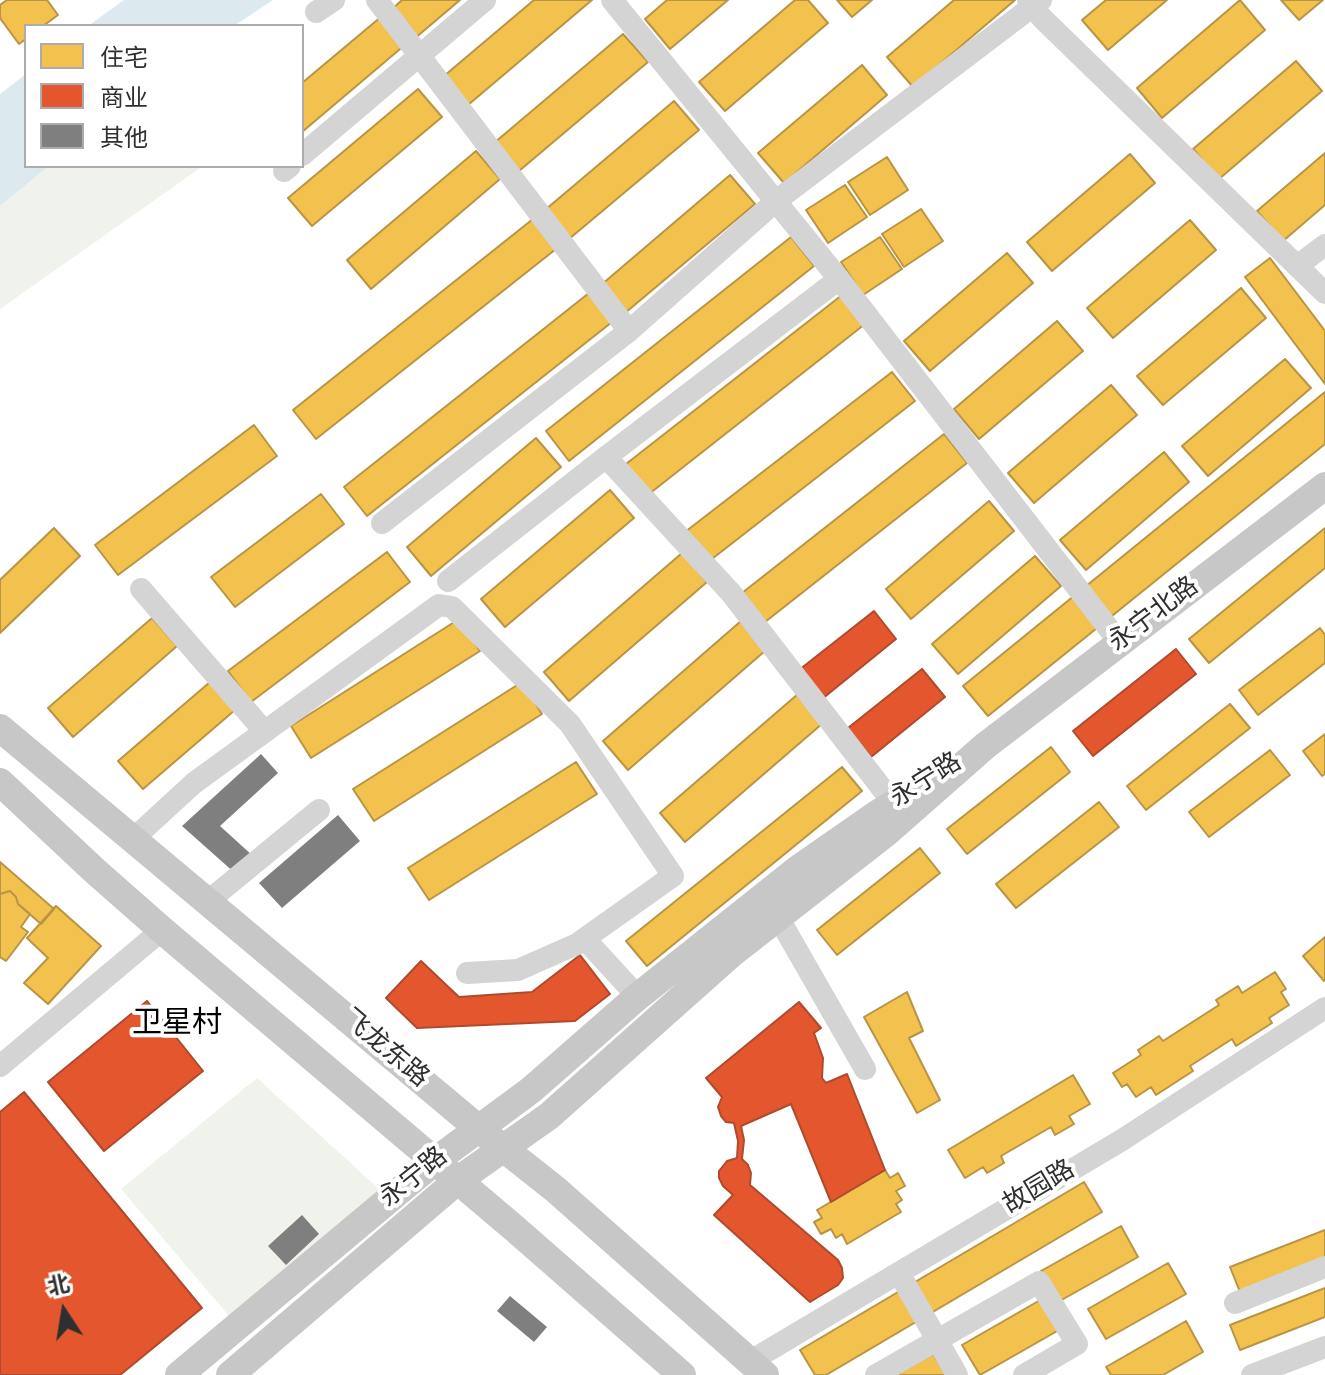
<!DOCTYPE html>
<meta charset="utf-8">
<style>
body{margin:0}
#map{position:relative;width:1325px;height:1375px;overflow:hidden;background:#fff;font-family:Overpass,"Noto Sans SC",sans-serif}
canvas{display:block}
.legend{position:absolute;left:24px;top:24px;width:280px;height:144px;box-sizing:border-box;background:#fff;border:2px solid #acacac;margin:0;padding:10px 14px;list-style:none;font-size:24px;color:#2f2f2f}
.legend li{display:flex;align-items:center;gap:16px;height:40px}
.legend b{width:40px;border:2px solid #acacac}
.north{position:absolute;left:24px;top:1271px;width:80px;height:80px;-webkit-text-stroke:6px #fff;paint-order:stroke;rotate:348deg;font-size:22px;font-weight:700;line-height:32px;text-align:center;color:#2f2f2f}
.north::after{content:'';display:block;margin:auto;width:28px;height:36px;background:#2f2f2f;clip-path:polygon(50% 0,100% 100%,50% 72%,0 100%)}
</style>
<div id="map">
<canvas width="1325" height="1375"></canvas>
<ul class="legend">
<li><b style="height:22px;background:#f2c14e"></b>住宅</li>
<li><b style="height:22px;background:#e4572e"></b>商业</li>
<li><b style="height:22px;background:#7f7f7f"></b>其他</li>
</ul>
<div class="north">北</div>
</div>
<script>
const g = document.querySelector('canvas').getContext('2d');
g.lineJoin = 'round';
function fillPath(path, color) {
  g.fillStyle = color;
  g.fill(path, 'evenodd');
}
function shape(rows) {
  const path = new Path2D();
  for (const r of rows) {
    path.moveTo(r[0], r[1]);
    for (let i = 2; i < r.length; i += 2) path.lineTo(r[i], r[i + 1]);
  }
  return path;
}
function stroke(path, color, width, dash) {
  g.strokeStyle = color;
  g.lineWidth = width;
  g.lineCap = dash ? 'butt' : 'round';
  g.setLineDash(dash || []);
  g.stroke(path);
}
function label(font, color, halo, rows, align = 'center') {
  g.font = font + ' Overpass,"Noto Sans SC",sans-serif';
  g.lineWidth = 8;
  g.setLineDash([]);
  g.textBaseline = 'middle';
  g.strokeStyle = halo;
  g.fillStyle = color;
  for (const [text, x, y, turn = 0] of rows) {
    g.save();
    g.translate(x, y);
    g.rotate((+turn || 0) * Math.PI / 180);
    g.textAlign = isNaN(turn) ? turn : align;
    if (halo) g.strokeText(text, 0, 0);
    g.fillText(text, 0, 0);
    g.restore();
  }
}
const green = shape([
 [49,166,203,166,0,309,0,206],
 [257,1078,378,1188,378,1202,229,1316,121,1189]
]);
const water = shape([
 [124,0,273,0,234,26,88,26],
 [26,74,26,166,49,166,0,206,0,94]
]);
const homes = shape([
 [7,0,47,0,58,15,43,26,26,26,26,39,19,44,0,18,0,5,7,0],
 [402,0,460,0,414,39,390,11,402,0],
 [534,0,592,0,468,105,444,76,534,0],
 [667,0,728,0,670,49,645,19,667,0],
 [795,0,808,0,828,23,725,111,699,82,795,0],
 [837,0,872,0,852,17,837,0],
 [954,0,1015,0,913,87,887,57,954,0],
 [1106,0,1167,0,1108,50,1082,20,1106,0],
 [1240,0,1265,30,1162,118,1137,88,1240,0],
 [1281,0,1323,0,1299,20,1281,0],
 [382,16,406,44,302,132,302,83,382,16],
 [623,34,648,62,519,171,494,143,623,34],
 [1296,61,1322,91,1219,179,1193,149,1296,61],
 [862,65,887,95,784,183,758,153,862,65],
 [418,89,442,117,312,226,288,198,418,89],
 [674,101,699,130,569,239,545,210,674,101],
 [476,151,500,179,371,289,347,260,476,151],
 [1325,153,1325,205,1283,241,1257,211,1325,153],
 [1130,154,1155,183,1052,271,1027,242,1130,154],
 [887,157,908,190,870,215,848,182,887,157],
 [730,175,755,204,625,313,601,285,730,175],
 [845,185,867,217,828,243,806,210,845,185],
 [921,209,943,241,904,267,882,234,921,209],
 [538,215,561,245,316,439,293,410,538,215],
 [1190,220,1216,250,1113,338,1087,308,1190,220],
 [791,237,814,266,569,461,546,431,791,237],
 [880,237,902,269,863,295,841,262,880,237],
 [1007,253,1033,283,930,371,904,341,1007,253],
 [1270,258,1325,331,1325,384,1245,277,1270,258],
 [1241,288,1266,318,1163,405,1137,376,1241,288],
 [589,293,612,322,367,516,344,487,589,293],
 [842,295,865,324,649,494,626,464,842,295],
 [1057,321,1083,351,979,439,954,409,1057,321],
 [1285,359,1311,388,1208,476,1182,446,1285,359],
 [892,372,915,401,708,562,685,532,892,372],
 [1111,385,1137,415,1034,503,1008,473,1111,385],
 [1325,392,1325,444,988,716,963,686,1325,392],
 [254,425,277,456,118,575,95,545,254,425],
 [944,434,967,463,765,622,742,593,944,434],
 [536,438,561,467,431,576,407,547,536,438],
 [1164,452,1189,482,1086,570,1060,540,1164,452],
 [610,490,634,518,505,627,481,599,610,490],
 [321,494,344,524,235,607,211,577,321,494],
 [989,501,1014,531,911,619,886,589,989,501],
 [54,528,80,556,0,633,0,580,54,528],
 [1325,528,1325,568,1209,663,1189,639,1325,528],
 [387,552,410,582,251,702,228,671,387,552],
 [682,553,707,582,569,701,544,672,682,553],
 [1035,556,1061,586,958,674,932,644,1035,556],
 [152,618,177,646,73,737,48,708,152,618],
 [459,619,480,651,311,758,291,726,459,619],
 [741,621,766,650,628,770,603,741,741,621],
 [1320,628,1325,635,1325,663,1258,715,1239,690,1320,628],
 [210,682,235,710,143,789,118,761,210,682],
 [522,682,542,714,374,821,353,789,522,682],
 [798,694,823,723,685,842,660,813,798,694],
 [1230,704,1250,728,1146,810,1127,786,1230,704],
 [1325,734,1325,774,1322,776,1303,751,1325,734],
 [1051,747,1070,772,967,854,947,829,1051,747],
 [1270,750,1290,775,1209,837,1189,812,1270,750],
 [576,762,597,794,429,900,408,868,576,762],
 [842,767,862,791,647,966,626,941,842,767],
 [1099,802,1119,827,1016,908,996,884,1099,802],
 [920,848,940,873,837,955,817,930,920,848],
 [0,862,54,909,41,924,18,904,16,897,10,891,0,894,0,862],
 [10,891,16,897,18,904,30,914,21,927,28,932,6,961,0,957,0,894,10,891],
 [56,906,101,946,48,1004,24,983,48,958,27,938,56,906],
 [1325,937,1325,980,1324,981,1303,956,1325,937],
 [1275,972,1286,989,1281,992,1289,1005,1269,1018,1272,1023,1236,1046,1232,1039,1190,1066,1193,1071,1156,1095,1151,1087,1136,1097,1127,1084,1122,1087,1113,1073,1141,1055,1138,1050,1159,1036,1163,1041,1219,1005,1216,1000,1238,986,1242,993,1275,972],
 [907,992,923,1031,909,1038,940,1100,917,1113,864,1017,907,992],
 [1073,1075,1090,1104,1069,1116,1074,1124,1055,1135,1051,1127,1001,1156,1004,1163,987,1173,983,1167,965,1178,948,1150,1073,1075],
 [885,1170,890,1178,898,1173,905,1186,896,1191,902,1200,896,1204,901,1212,847,1244,842,1234,836,1238,831,1229,821,1234,814,1222,822,1218,817,1210,885,1170],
 [1084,1182,1102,1212,826,1375,815,1375,800,1350,1084,1182],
 [1121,1226,1138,1257,1058,1302,1041,1271,1121,1226],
 [1325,1230,1325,1259,1240,1292,1230,1267,1325,1230],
 [1168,1263,1186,1294,1106,1339,1088,1309,1168,1263],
 [1325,1288,1325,1317,1240,1350,1230,1325,1325,1288],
 [1042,1299,1059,1330,980,1375,962,1345,1042,1299],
 [1186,1321,1203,1352,1163,1375,1111,1375,1106,1367,1186,1321],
 [933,1354,946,1375,896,1375,933,1354]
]);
const shops = shape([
 [874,611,896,639,822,699,799,670,874,611],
 [1176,649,1196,674,1093,756,1073,731,1176,649],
 [922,669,945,697,871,757,848,728,922,669],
 [580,955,610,994,575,1021,417,1028,386,998,421,961,459,997,532,992,580,955],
 [147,1001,203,1071,104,1151,48,1082,147,1001],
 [799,1002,821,1028,814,1033,823,1058,822,1078,826,1083,847,1074,885,1170,831,1202,791,1104,741,1126,744,1140,742,1159,748,1165,751,1173,750,1185,838,1260,842,1268,843,1278,838,1285,810,1302,714,1215,733,1195,723,1186,719,1178,719,1171,727,1161,737,1158,738,1141,734,1123,726,1122,721,1116,718,1107,722,1097,706,1078,799,1002],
 [24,1092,202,1308,120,1375,0,1375,0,1112,24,1092]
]);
const building = shape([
 [261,754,278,773,220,826,253,856,236,874,182,826],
 [338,815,360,841,282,908,259,883],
 [302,1215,319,1234,286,1265,268,1246],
 [510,1296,547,1327,534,1342,497,1311]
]);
const minor = shape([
 [377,0,629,331],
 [612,0,839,279,1120,643],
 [1028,0,1042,18,1325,293],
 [316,12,334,0],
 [302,155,485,0],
 [284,171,290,166],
 [1297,266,1325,245],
 [606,457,731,593,894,804],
 [382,523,629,331,776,201,1041,0],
 [448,581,606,457,839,279],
 [141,589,265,732],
 [133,839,194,783,439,605,452,607,570,724,673,876,577,944,518,970,467,973],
 [207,902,319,810],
 [778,917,865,1069],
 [585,939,638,997],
 [0,1066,162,930],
 [899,1273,957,1375],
 [1235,1303,1325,1267],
 [749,1362,1122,1140,1325,1008],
 [876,1375,1039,1282,1077,1344,1024,1375],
 [1252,1375,1325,1347]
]);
const major = shape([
 [0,728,479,1129,555,1189,765,1375],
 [0,782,95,871,162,930,514,1228,682,1375],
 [179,1375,435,1161,531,1090,636,998,798,869,877,814,910,794],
 [230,1375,457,1181,549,1116,731,954,886,833,985,746,1325,486]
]);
const streetNames = [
 ["永宁北路",1155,616,-37],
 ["永宁路",927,782,-32],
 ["飞龙东路",384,1050,40],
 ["永宁路",415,1179,-39],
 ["故园路",1040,1189,-31]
];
const quarterNames = [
 ["卫星村",177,1026]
];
fillPath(green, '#f0f2ec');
fillPath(water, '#dceaef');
fillPath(homes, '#f2c14e');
stroke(homes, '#b89545', 2);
fillPath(shops, '#e4572e');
stroke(shops, '#ae4b2e', 2);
fillPath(building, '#7f7f7f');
stroke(minor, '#d4d4d4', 22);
stroke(major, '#c7c7c7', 28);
label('26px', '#2f2f2f', '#fff', streetNames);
label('30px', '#000', '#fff', quarterNames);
</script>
